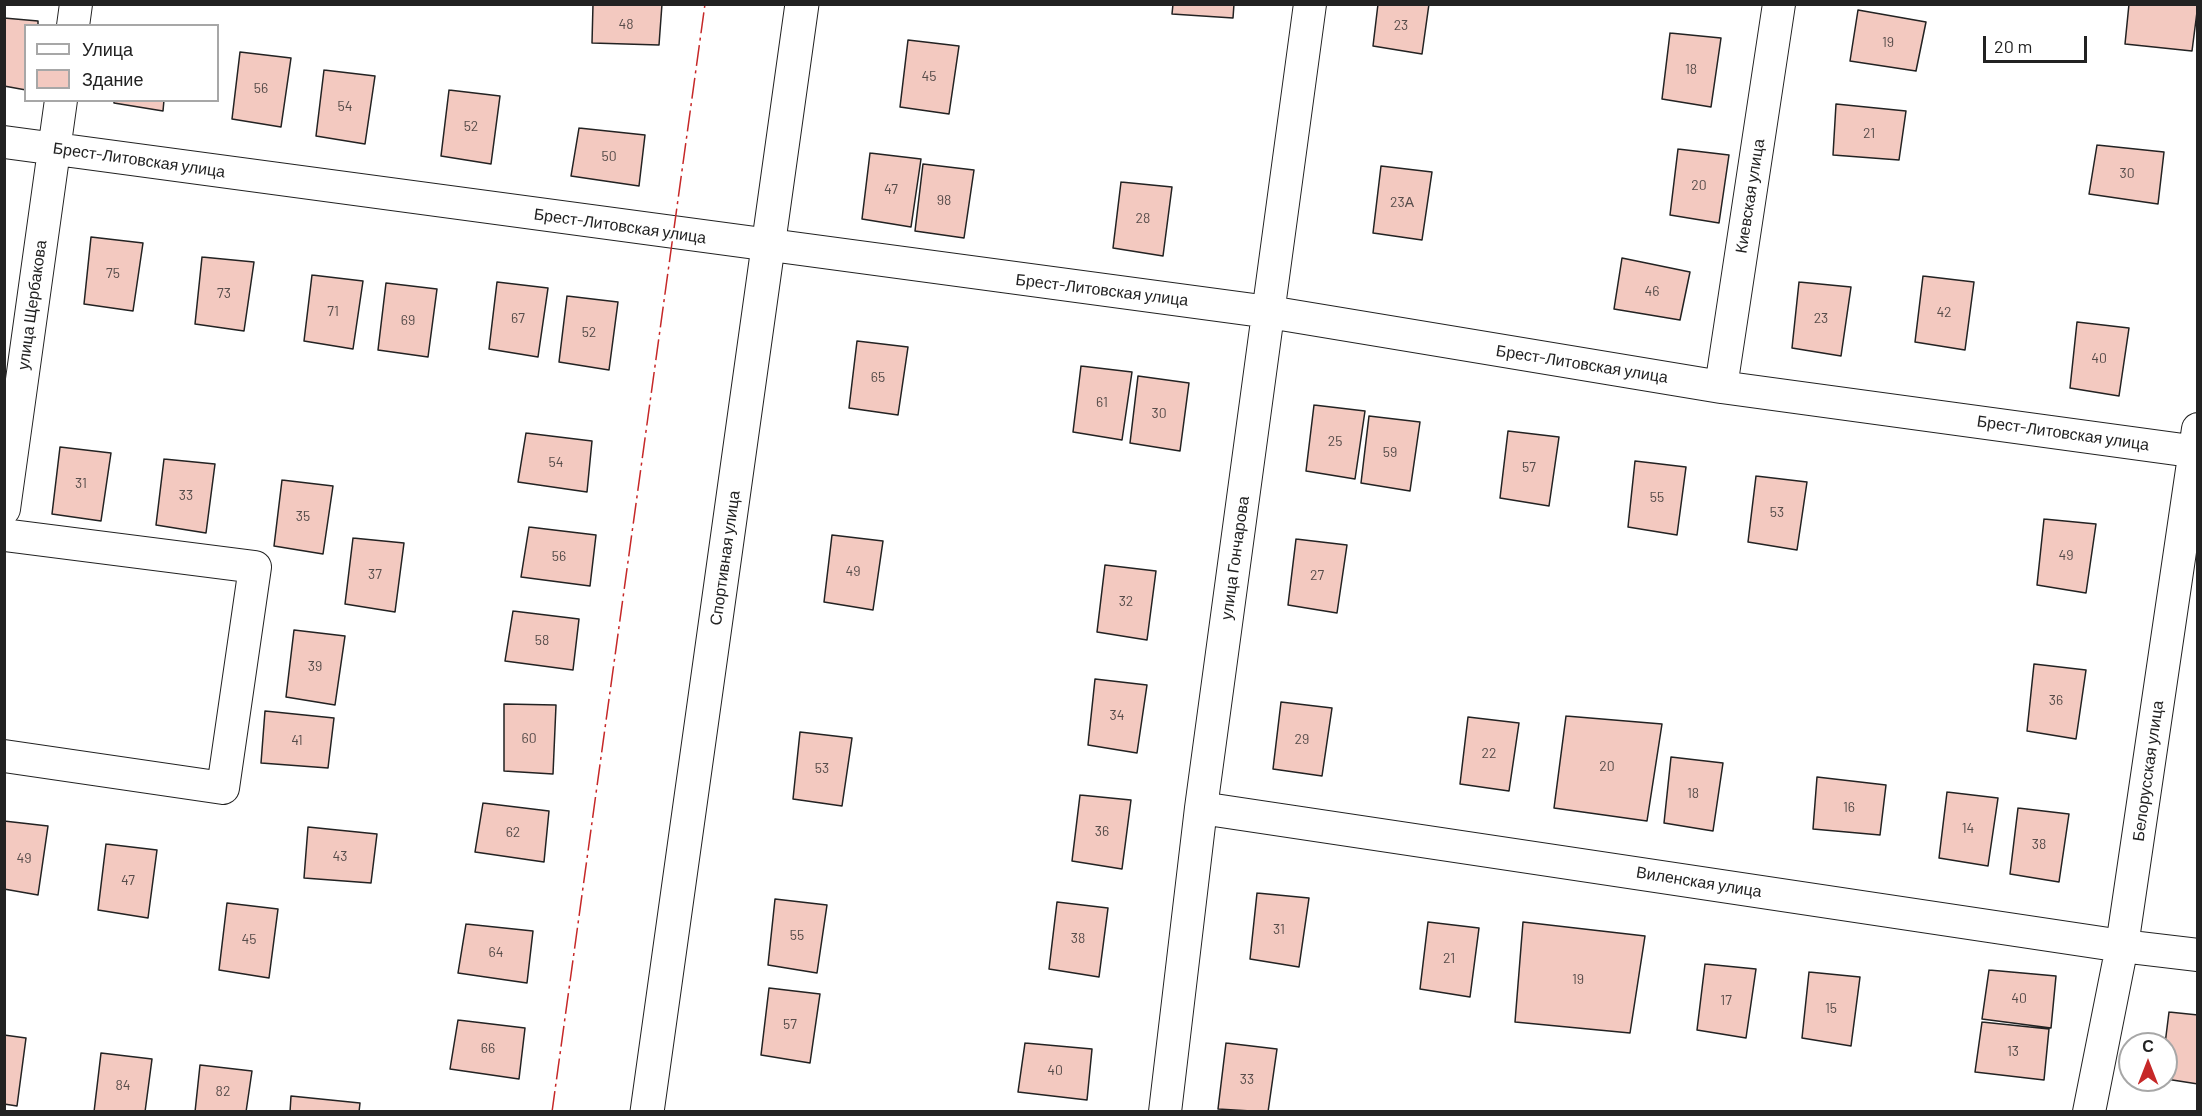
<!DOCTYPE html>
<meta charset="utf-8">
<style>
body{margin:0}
#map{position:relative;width:2202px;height:1116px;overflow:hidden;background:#fff;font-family:Barlow,sans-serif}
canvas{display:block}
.frame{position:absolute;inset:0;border:6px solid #222;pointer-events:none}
.legend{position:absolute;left:24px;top:24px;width:195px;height:78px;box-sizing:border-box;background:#fff;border:2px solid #a7a7a7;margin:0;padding:8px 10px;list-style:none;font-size:18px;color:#222}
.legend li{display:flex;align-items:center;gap:12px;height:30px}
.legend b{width:30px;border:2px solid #a7a7a7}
.north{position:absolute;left:2118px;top:1032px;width:60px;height:60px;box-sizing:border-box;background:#fff;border:2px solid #a7a7a7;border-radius:50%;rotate:0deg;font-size:16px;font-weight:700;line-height:24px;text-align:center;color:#222}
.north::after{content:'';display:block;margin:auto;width:21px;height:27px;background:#c62828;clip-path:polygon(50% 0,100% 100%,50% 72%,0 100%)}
.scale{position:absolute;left:1983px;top:36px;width:104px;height:27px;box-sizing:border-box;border:3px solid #222;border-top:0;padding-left:8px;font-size:18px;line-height:21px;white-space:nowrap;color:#222;-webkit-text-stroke:4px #fff;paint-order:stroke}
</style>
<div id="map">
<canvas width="2202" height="1116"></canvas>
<div class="frame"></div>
<ul class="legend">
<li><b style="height:8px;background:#fff"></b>Улица</li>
<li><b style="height:16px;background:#f3c9c0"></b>Здание</li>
</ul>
<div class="north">С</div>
<div class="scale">20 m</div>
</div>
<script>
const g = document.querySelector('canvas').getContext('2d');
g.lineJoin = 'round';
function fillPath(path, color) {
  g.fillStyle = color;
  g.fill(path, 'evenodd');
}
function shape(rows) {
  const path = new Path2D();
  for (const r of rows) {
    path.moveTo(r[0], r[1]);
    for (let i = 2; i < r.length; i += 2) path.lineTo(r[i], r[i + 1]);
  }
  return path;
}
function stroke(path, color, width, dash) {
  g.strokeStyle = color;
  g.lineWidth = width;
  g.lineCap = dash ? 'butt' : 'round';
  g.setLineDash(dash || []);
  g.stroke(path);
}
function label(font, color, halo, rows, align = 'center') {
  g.font = font + ' Barlow,sans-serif';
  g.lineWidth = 4.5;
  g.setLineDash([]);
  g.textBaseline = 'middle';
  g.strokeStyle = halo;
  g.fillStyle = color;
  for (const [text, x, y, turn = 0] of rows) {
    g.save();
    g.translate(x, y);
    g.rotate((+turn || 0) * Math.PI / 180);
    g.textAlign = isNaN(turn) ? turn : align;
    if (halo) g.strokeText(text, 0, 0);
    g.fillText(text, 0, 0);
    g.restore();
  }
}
const building = shape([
 [593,4,662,4,659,45,592,43,593,4],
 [1173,4,1234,4,1233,18,1172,14,1173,4],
 [1378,4,1429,4,1422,54,1373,46,1378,4],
 [2129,4,2198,4,2192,51,2125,44,2129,4],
 [1858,10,1926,22,1916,71,1850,61,1858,10],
 [4,18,38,21,38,26,26,26,26,90,4,86,4,18],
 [1670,33,1721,38,1711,107,1662,99,1670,33],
 [908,40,959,46,949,114,900,107,908,40],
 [240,52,291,58,281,127,232,119,240,52],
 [324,70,375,76,365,144,316,136,324,70],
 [449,90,500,96,491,164,441,156,449,90],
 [114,100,164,100,163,111,114,103,114,100],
 [1836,104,1906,111,1899,160,1833,155,1836,104],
 [579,128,645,135,639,186,571,176,579,128],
 [2097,145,2164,152,2158,204,2089,194,2097,145],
 [1678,149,1729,155,1719,223,1670,215,1678,149],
 [870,153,921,159,911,227,862,219,870,153],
 [923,164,974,170,964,238,915,231,923,164],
 [1381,166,1432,172,1422,240,1373,233,1381,166],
 [1121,182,1172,187,1163,256,1113,248,1121,182],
 [91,237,143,243,133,311,84,304,91,237],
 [202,257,254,262,244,331,195,324,202,257],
 [1622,258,1690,272,1680,320,1614,309,1622,258],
 [312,275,363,281,353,349,304,341,312,275],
 [1923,276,1974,282,1965,350,1915,342,1923,276],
 [497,282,548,288,538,357,489,349,497,282],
 [1799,282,1851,287,1841,356,1792,348,1799,282],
 [386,283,437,289,428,357,378,350,386,283],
 [567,296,618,302,609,370,559,362,567,296],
 [2077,322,2129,328,2119,396,2070,388,2077,322],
 [857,341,908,347,898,415,849,408,857,341],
 [1081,366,1132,372,1122,440,1073,432,1081,366],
 [1138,376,1189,383,1180,451,1130,443,1138,376],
 [1314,405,1365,411,1355,479,1306,471,1314,405],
 [1369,416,1420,422,1410,491,1361,483,1369,416],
 [1508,431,1559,437,1549,506,1500,498,1508,431],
 [526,433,592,441,587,492,518,482,526,433],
 [60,447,111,453,101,521,52,514,60,447],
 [164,459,215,464,206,533,156,525,164,459],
 [1635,461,1686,467,1677,535,1628,527,1635,461],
 [1756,476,1807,482,1797,550,1748,542,1756,476],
 [282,480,333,486,323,554,274,546,282,480],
 [2044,519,2096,524,2086,593,2037,585,2044,519],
 [529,527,596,535,590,586,521,577,529,527],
 [832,535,883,541,873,610,824,602,832,535],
 [353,538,404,543,395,612,345,604,353,538],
 [1296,539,1347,545,1337,613,1288,605,1296,539],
 [1105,565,1156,571,1147,640,1097,632,1105,565],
 [513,611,579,619,573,670,505,661,513,611],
 [294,630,345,636,335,705,286,697,294,630],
 [2034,664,2086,670,2076,739,2027,731,2034,664],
 [1095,679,1147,685,1137,753,1088,745,1095,679],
 [1281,702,1332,708,1322,776,1273,769,1281,702],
 [504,704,556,705,553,774,504,771,504,704],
 [265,711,334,718,328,768,261,763,265,711],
 [1566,716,1662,724,1647,821,1554,808,1566,716],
 [1468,717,1519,723,1509,791,1460,784,1468,717],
 [800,732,852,738,842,806,793,799,800,732],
 [1671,757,1723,763,1713,831,1664,823,1671,757],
 [1817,777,1886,785,1880,835,1813,829,1817,777],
 [1947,792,1998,798,1988,866,1939,858,1947,792],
 [1080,795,1131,800,1122,869,1072,861,1080,795],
 [483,803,549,811,544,862,475,852,483,803],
 [2018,808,2069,814,2059,882,2010,874,2018,808],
 [4,821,48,826,38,895,4,889,4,821],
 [308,827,377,834,371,883,304,878,308,827],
 [106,844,157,850,148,918,98,910,106,844],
 [1257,893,1309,898,1299,967,1250,959,1257,893],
 [775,899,827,905,817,973,768,965,775,899],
 [1057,902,1108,908,1099,977,1049,969,1057,902],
 [227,903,278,909,269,978,219,970,227,903],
 [1428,922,1479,928,1470,997,1420,989,1428,922],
 [1523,922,1645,936,1630,1033,1515,1022,1523,922],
 [466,924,533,931,527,983,458,973,466,924],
 [1705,964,1756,969,1746,1038,1697,1030,1705,964],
 [1989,970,2056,976,2051,1028,1982,1019,1989,970],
 [1809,972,1860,977,1851,1046,1802,1038,1809,972],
 [769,988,820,994,810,1063,761,1055,769,988],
 [2169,1012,2198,1015,2198,1084,2166,1079,2165,1044,2169,1012],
 [458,1020,525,1028,519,1079,450,1069,458,1020],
 [1982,1022,2049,1029,2044,1080,1975,1072,1982,1022],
 [4,1035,26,1038,17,1106,4,1104,4,1035],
 [1025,1043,1092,1049,1087,1100,1018,1092,1025,1043],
 [1226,1043,1277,1049,1268,1112,1218,1109,1226,1043],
 [101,1053,152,1059,145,1112,94,1112,101,1053],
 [200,1065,252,1071,246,1112,195,1112,200,1065],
 [291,1096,360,1103,359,1112,290,1112,291,1096]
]);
const minor = shape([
 [73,26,76,4],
 [4,142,1269,312,1721,387,2198,452],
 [1721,387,1779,4],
 [4,509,61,100],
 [4,535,255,567,223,788,4,756],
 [1201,808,2122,946,2198,955],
 [1165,1112,1201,808,1310,4],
 [2089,1112,2122,946,2198,429]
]);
const tertiary = shape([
 [647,1112,802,4]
]);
const power = shape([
 [552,1112,705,4]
]);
const numberNames = [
 ["48",626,24],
 ["23",1401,25],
 ["19",1888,42],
 ["18",1691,69],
 ["45",929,76],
 ["56",261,88],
 ["54",345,106],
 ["52",471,126],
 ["21",1869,133],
 ["50",609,156],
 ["30",2127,173],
 ["20",1699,185],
 ["47",891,189],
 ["98",944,200],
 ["23А",1402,202],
 ["28",1143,218],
 ["75",113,273],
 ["46",1652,291],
 ["73",224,293],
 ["71",333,311],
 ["42",1944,312],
 ["67",518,318],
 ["23",1821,318],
 ["69",408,320],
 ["52",589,332],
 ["40",2099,358],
 ["65",878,377],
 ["61",1102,402],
 ["30",1159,413],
 ["25",1335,441],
 ["59",1390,452],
 ["54",556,462],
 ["57",1529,467],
 ["31",81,483],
 ["33",186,495],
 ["55",1657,497],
 ["53",1777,512],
 ["35",303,516],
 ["49",2066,555],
 ["56",559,556],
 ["49",853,571],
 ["37",375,574],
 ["27",1317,575],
 ["32",1126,601],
 ["58",542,640],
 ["39",315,666],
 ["36",2056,700],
 ["34",1117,715],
 ["60",529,738],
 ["29",1302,739],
 ["41",297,740],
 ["22",1489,753],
 ["20",1607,766],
 ["53",822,768],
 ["18",1693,793],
 ["16",1849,807],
 ["14",1968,828],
 ["36",1102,831],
 ["62",513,832],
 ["38",2039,844],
 ["43",340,856],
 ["49",24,858],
 ["47",128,880],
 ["31",1279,929],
 ["55",797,935],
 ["38",1078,938],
 ["45",249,939],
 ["64",496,952],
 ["21",1449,958],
 ["19",1578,979],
 ["40",2019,998],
 ["17",1726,1000],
 ["15",1831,1008],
 ["57",790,1024],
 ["66",488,1048],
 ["13",2013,1051],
 ["40",1055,1070],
 ["33",1247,1079],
 ["84",123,1085],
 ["82",223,1091]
];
const streetNames = [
 ["Брест-Литовская улица",139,160,8],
 ["Киевская улица",1750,196,-81],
 ["Брест-Литовская улица",620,226,8],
 ["Брест-Литовская улица",1102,290,7],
 ["улица Щербакова",32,305,-82],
 ["Брест-Литовская улица",1582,364,9],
 ["Брест-Литовская улица",2063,433,8],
 ["Спортивная улица",725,558,-82],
 ["улица Гончарова",1235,558,-82],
 ["Белорусская улица",2148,771,-82],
 ["Виленская улица",1699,882,9]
];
fillPath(building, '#f3c9c0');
stroke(building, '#222', 1.5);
stroke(minor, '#222', 34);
stroke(tertiary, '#222', 35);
stroke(minor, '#fff', 32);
stroke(tertiary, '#fff', 33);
stroke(power, '#c62828', 1.5, [21, 4.5, 3, 4.5]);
label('14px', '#564c4a', null, numberNames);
label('16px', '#222', '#fff', streetNames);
</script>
